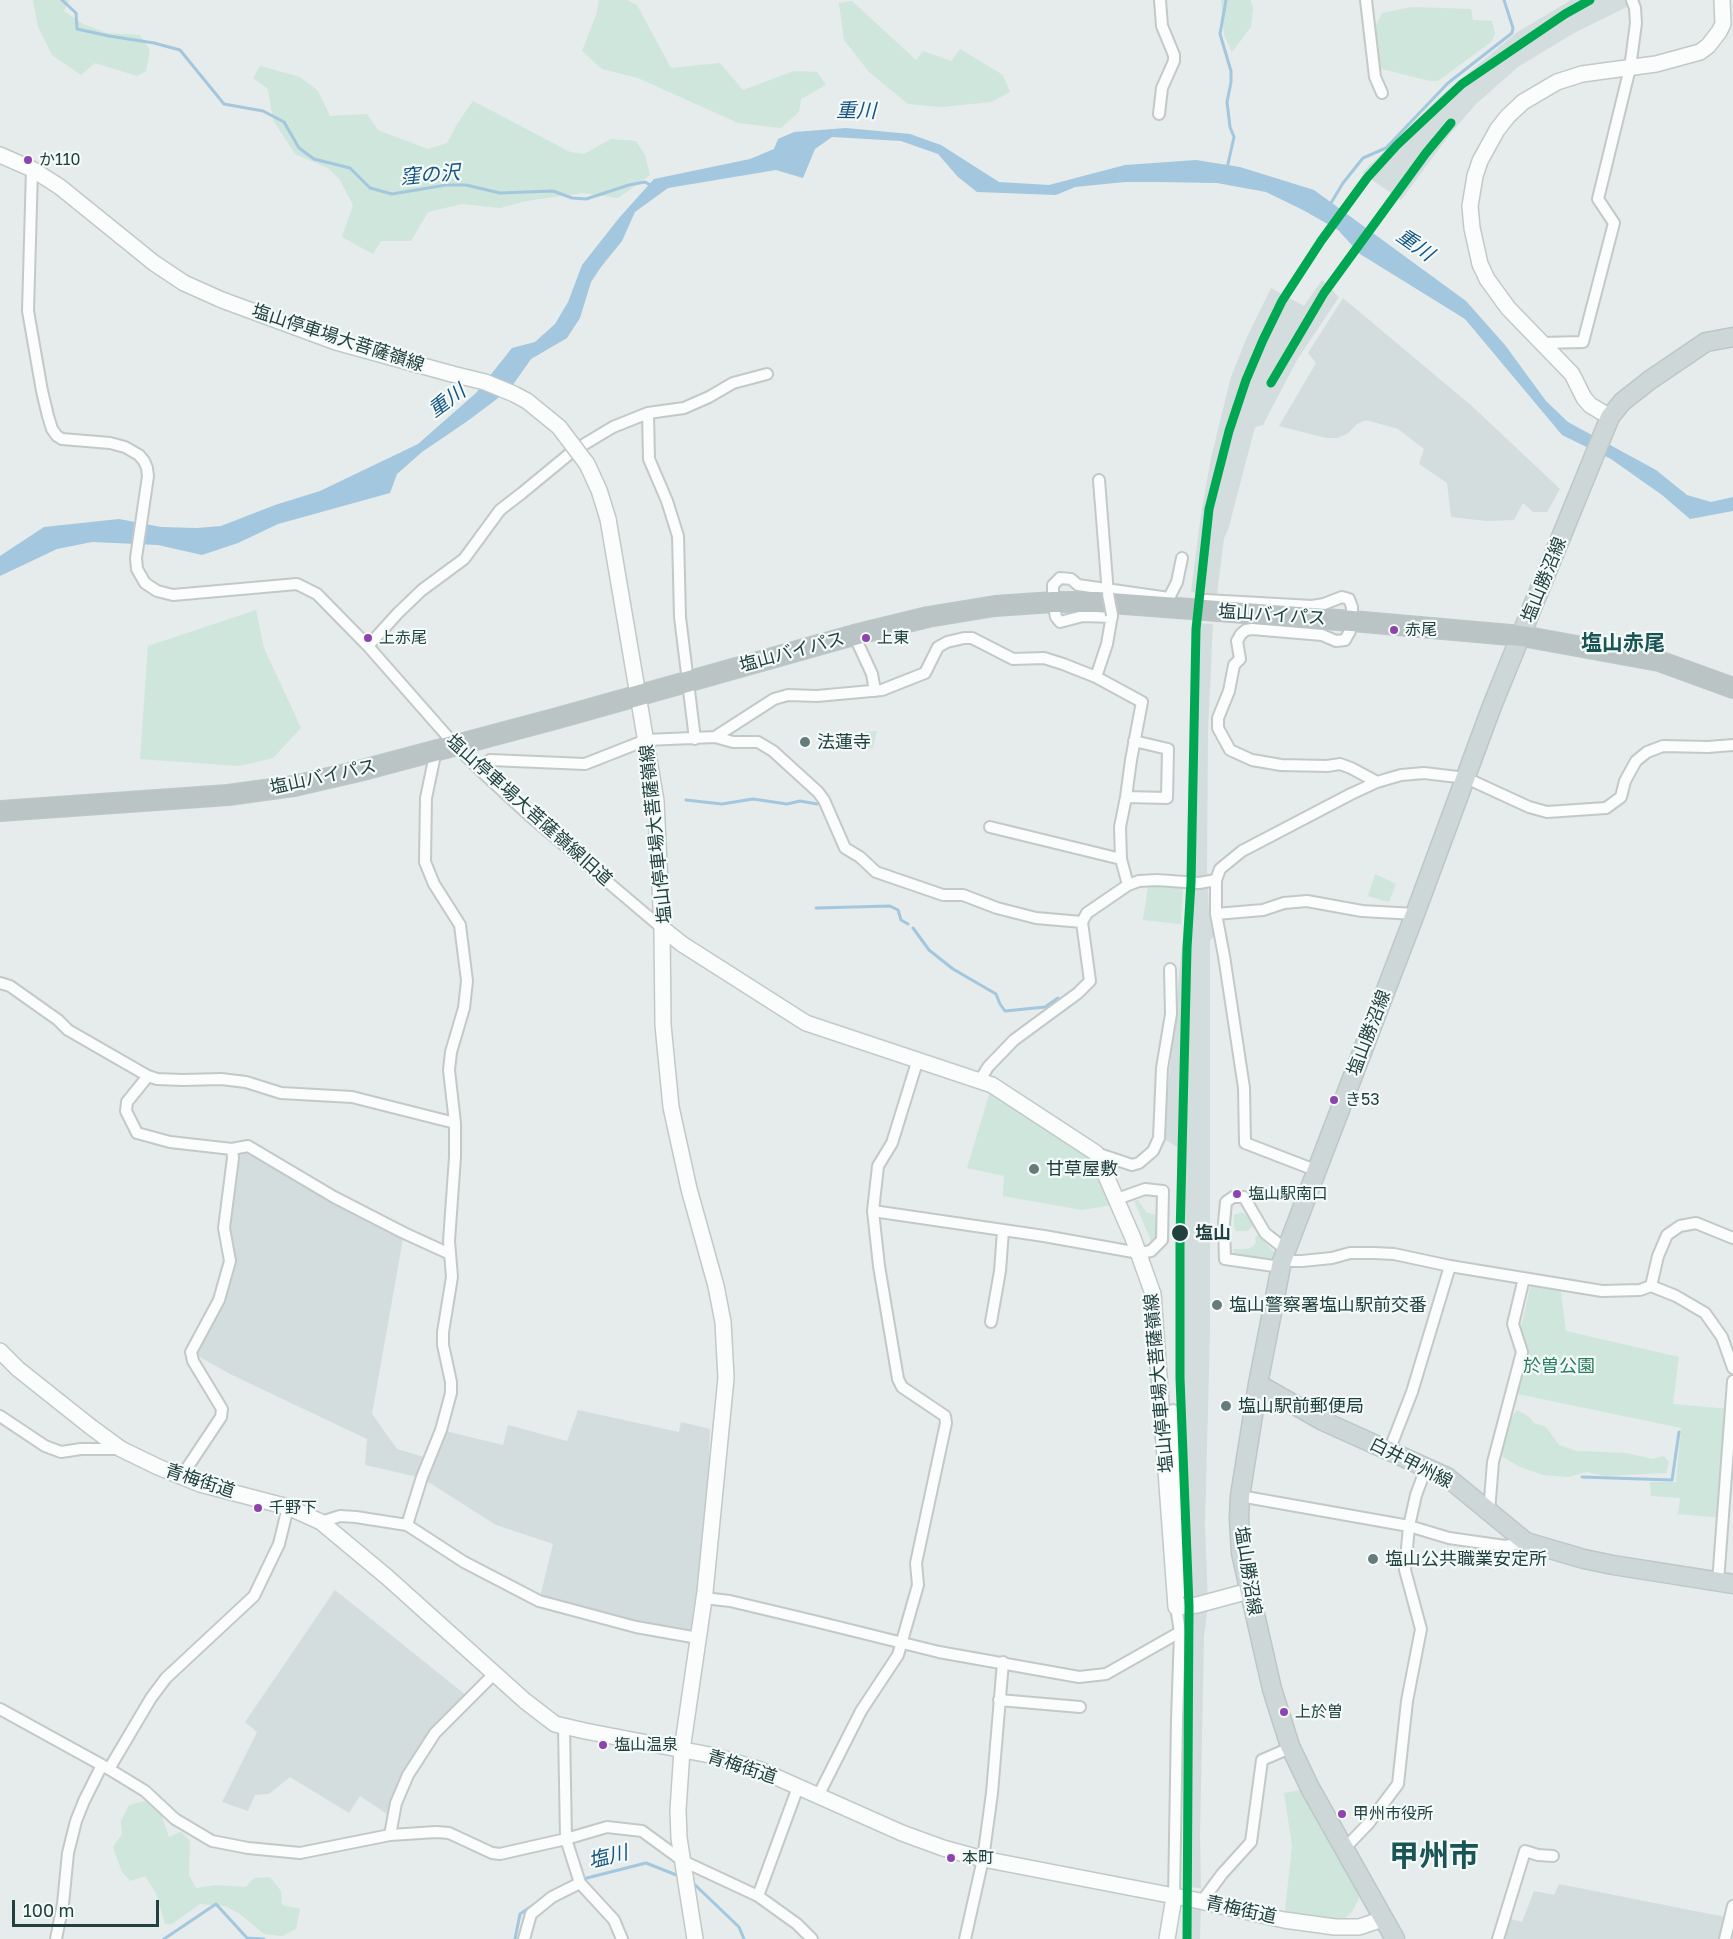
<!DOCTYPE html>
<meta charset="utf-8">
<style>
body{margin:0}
#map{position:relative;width:1733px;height:1939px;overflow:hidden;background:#e6ebeb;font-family:"Golos Text",sans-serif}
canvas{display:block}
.scale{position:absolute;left:12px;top:1900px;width:147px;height:27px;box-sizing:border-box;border:3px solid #214141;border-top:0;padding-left:8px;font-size:18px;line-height:21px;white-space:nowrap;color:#214141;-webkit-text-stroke:4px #f4faf8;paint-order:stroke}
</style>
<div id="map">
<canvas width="1733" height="1939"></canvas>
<div class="scale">100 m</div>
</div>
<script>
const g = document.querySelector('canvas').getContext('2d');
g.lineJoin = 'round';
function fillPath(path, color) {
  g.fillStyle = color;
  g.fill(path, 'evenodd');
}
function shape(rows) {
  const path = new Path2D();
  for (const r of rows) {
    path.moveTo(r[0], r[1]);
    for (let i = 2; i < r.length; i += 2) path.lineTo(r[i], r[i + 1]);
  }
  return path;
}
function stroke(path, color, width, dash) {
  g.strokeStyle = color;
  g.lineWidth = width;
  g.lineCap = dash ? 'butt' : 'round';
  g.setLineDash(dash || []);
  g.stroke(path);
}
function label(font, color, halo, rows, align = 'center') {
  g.font = font + ' "Golos Text","Noto Sans JP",sans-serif';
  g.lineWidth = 4.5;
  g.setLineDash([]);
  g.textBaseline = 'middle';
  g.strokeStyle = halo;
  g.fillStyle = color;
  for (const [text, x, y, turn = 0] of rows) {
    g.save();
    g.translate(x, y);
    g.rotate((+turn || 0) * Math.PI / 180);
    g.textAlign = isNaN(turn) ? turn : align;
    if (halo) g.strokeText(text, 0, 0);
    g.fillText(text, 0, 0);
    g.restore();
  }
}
const built = shape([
 [1571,0,1641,0,1574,33,1518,67,1476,104,1450,134,1401,200,1362,173,1441,96,1516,33],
 [1322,280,1339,297,1297,360,1263,425,1255,427,1228,530,1224,538,1217,594,1191,592,1201,514,1211,458,1231,377,1247,337,1271,288,1304,306],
 [1343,298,1473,407,1560,489,1547,512,1533,512,1523,503,1514,520,1486,521,1451,517,1447,483,1419,464,1424,449,1398,429,1366,420,1357,424,1347,434,1337,438,1326,438,1279,426,1316,363,1308,353],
 [1193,623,1213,624,1208,730,1207,870,1209,913,1216,935,1210,940,1210,1330,1205,1526,1208,1605,1204,1637,1200,1835,1201,1888,1186,1887,1187,1693,1183,1568,1177,1273,1177,1147,1163,1138,1185,915],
 [248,1146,404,1233,372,1414,397,1449,430,1459,441,1430,503,1445,508,1425,567,1441,578,1410,679,1432,681,1422,710,1429,705,1592,698,1638,539,1601,553,1544,496,1525,422,1478,365,1465,367,1439,230,1374,191,1352,219,1300,230,1261,224,1228,233,1158],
 [335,1590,467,1696,401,1781,387,1814,360,1796,349,1813,290,1777,269,1794,255,1795,248,1811,222,1802,257,1732,245,1722],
 [1559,1884,1725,1917,1719,1939,1502,1939,1507,1918,1522,1922,1534,1891,1554,1895],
 [1184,1903,1201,1904,1200,1939,1183,1939]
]);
const green = shape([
 [33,0,69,0,64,11,83,24,107,33,140,35,150,50,146,71,137,76,95,63,81,75,52,55,38,27],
 [599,0,627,0,637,5,671,68,720,63,743,90,794,71,817,72,826,85,801,99,799,112,781,128,738,123,638,78,602,69,582,51,596,15],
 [1221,0,1250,0,1253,7,1251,27,1232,52,1224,35],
 [852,1,916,60,923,51,951,61,960,49,1003,75,1010,92,991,102,941,107,908,104,869,72,844,40,839,3],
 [1411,7,1471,9,1473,20,1492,21,1495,34,1491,42,1438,81,1430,81,1378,68,1373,31,1382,13],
 [260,66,300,77,318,91,330,116,367,114,378,130,428,149,447,143,457,124,473,101,570,152,584,154,611,139,636,141,645,155,650,175,618,198,583,193,526,201,500,208,462,204,428,212,411,241,381,241,373,254,342,237,353,205,340,180,328,168,295,154,273,120,268,89,253,78],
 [256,610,264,648,301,728,273,758,239,766,140,759,148,646],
 [877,731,873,748,846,744,848,733],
 [1375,874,1396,884,1389,902,1368,896],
 [1148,885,1183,886,1181,924,1143,920],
 [992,1085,1088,1147,1118,1204,1082,1210,1003,1196,1004,1176,967,1168],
 [1138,1200,1146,1212,1158,1216,1158,1239,1152,1243,1134,1201],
 [1242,1212,1250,1219,1253,1226,1247,1231,1236,1231,1234,1227,1234,1215],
 [1258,1235,1274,1252,1272,1258,1234,1256,1233,1249,1248,1249,1253,1246,1256,1242,1255,1237],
 [1532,1279,1560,1285,1566,1331,1679,1357,1673,1404,1730,1409,1724,1518,1678,1514,1680,1498,1651,1496,1650,1482,1676,1482,1681,1428,1513,1393,1518,1341],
 [1517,1410,1528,1416,1534,1423,1546,1427,1559,1445,1577,1451,1627,1453,1652,1459,1664,1456,1669,1462,1666,1473,1604,1476,1587,1472,1568,1477,1543,1475,1520,1467,1503,1457,1502,1444,1508,1422],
 [1310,1788,1345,1848,1359,1898,1352,1912,1335,1927,1284,1920,1292,1846,1284,1793],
 [145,1801,161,1814,169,1837,181,1832,190,1841,189,1875,196,1888,217,1885,246,1887,254,1878,270,1877,281,1891,282,1905,300,1909,296,1929,282,1936,264,1934,240,1914,225,1906,200,1904,172,1924,165,1924,156,1893,145,1876,130,1881,122,1872,113,1847,122,1834,121,1821,129,1805]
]);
const water = shape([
 [846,128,910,134,941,145,999,182,1049,185,1125,165,1196,160,1240,167,1314,190,1466,301,1505,345,1546,401,1568,422,1656,470,1687,495,1711,502,1733,497,1733,511,1690,519,1662,495,1611,459,1562,435,1465,319,1360,254,1338,230,1303,210,1266,192,1217,183,1159,182,1125,182,1075,187,1056,195,977,192,958,177,938,154,901,141,832,137,815,149,803,178,776,170,668,188,635,212,622,241,601,267,591,282,580,318,567,338,531,359,510,389,469,420,422,452,397,474,390,493,278,524,238,543,202,555,158,545,92,542,57,549,0,576,0,556,44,527,119,519,161,527,197,528,221,526,275,505,320,491,418,444,476,393,512,348,535,342,555,324,568,302,582,265,619,218,654,179,750,159,774,149,778,139,794,132]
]);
const stream = shape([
 [62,0,76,13,77,29,109,36,154,43,180,50,224,104,263,111,284,122,299,148,314,159,350,168,370,188,392,194,446,185,466,185,500,193,553,191,572,198,586,199,629,185,645,182,652,186],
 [1226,0,1220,34,1231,71,1231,82,1227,102,1230,127,1234,137,1227,168],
 [1331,203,1343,183,1363,158,1386,148,1448,83,1512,33,1513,28,1504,0],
 [686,800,722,804,753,799,787,804,800,801,817,804],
 [816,908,890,906,898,910,901,920,908,924],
 [913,928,929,950,953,969,996,994,1000,1004,1005,1011,1045,1007,1058,998],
 [1582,1477,1672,1480,1679,1432],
 [583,1879,646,1863,679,1876],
 [691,1881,739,1927,744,1939],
 [561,1887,573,1881],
 [164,1939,216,1904,247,1938,264,1939],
 [515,1939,520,1914,535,1904]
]);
const street = shape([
 [1366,0,1375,77,1382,93],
 [1159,114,1162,88,1174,61,1174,55,1162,26,1160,0],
 [32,169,28,311,42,391,48,416,52,429,57,436,62,439,110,443,125,447,139,455,144,461,147,468,148,476,136,558,137,569,145,583,157,591,173,595,297,584,317,594,368,646,455,745,478,768,531,817,662,928],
 [1541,343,1583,342,1614,223,1598,199,1630,68,1636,23,1635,8,1632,0],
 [648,413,649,459,667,501,678,536,680,617,695,739],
 [1099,480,1108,594],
 [1206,600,1312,606,1324,604,1342,597,1349,599,1352,607,1352,621,1350,631,1345,640,1336,641,1322,635,1252,629,1246,630,1241,634,1237,641,1240,659,1234,665,1229,691,1218,718,1218,728,1230,750,1252,760,1281,765,1327,766,1340,764,1351,768,1377,782],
 [1112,617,1083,616,1060,622,1056,617,1053,602,1053,585,1060,578,1071,579,1078,585,1169,598,1177,582,1182,558],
 [854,635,872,674,875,691],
 [368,646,398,613,422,590,464,559,500,510,522,493,573,451,613,427,648,413,684,408,709,397,733,383,767,374],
 [1096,677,1107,644,1112,615],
 [715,737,733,742,758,742,773,751,818,792,824,800,845,848,860,857,876,872,943,895,963,895,997,908,1036,918,1082,922],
 [478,768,490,760,585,764,646,740,715,737,774,699,788,695,817,696,882,690,925,673,938,647,947,642,964,638,972,638,1013,659,1044,658,1063,664,1096,677,1142,702,1131,760,1126,797,1120,827,1121,859,1128,885],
 [1126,797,1167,798,1168,749,1134,741],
 [990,827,1121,859],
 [1216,914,1263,910,1284,903,1307,901,1362,911,1415,914],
 [0,983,10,986,58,1020,68,1030,148,1076,157,1079,183,1080,221,1079,246,1082,281,1093,352,1097,455,1123],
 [148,1076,127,1102,126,1111,137,1133,170,1142,232,1149,248,1146,334,1197,404,1233,450,1254],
 [980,1080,988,1067,1014,1040,1078,993,1090,981,1082,922,1087,913,1128,885,1139,881,1157,880,1199,883,1216,880],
 [1096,1153,1132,1165,1139,1163,1153,1151,1159,1138,1162,1068,1171,1014,1170,969],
 [1315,1170,1245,1143,1244,1088,1224,956,1216,914,1216,880,1220,869,1242,851,1351,794,1377,782,1401,775,1424,773,1466,778,1529,807,1547,812,1606,808,1621,797,1625,781,1636,761,1647,752,1663,746,1708,747,1733,745],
 [873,1211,1044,1236,1139,1253,1151,1251,1162,1240,1163,1191,1145,1189,1117,1199],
 [1282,1261,1302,1261,1332,1258,1350,1253,1374,1253,1394,1254,1450,1266,1602,1291,1640,1290,1651,1286,1676,1296,1705,1313,1722,1337,1733,1368],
 [1281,1267,1225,1259,1224,1223,1226,1202,1233,1197,1244,1197,1265,1233,1285,1249],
 [1651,1286,1658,1256,1667,1235,1680,1226,1696,1223,1733,1238],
 [991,1322,1000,1271,1003,1231],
 [1173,1410,1184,1591,1175,1595],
 [0,1416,45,1446,61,1452,81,1449,121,1449],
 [1389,1451,1412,1392,1450,1266],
 [181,1477,221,1417,222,1409,193,1361,191,1352,219,1300,230,1261,224,1228,233,1158,232,1149],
 [1240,1496,1409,1526,1449,1538,1505,1546,1526,1542],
 [1489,1512,1493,1462,1522,1352,1513,1324,1524,1278],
 [321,1522,340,1516,356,1517,407,1525,464,1562,539,1601,636,1627,698,1638],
 [407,1525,422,1477,441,1430,451,1393,451,1382,443,1345,443,1332,452,1277,449,1241,455,1157,455,1123,449,1070,451,1052,464,1008,467,981,460,925,434,884,425,862,426,798,436,750],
 [1718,1582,1733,1381],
 [704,1598,730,1601,814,1621,939,1652,1079,1677,1106,1674,1180,1632],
 [999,1700,1080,1707],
 [0,1709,109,1769,145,1791,175,1819,212,1841,248,1848,300,1853,390,1835,436,1832,449,1833,492,1853,500,1854,566,1839,607,1827,642,1831,683,1861,758,1896,797,1924,812,1939],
 [564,1727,566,1839,580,1883,614,1920,622,1939],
 [109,1769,151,1698,166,1678,254,1596,279,1544,288,1507],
 [818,1796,861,1711,898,1655,918,1585,916,1563,946,1423,945,1416,902,1387,898,1379,879,1266,873,1211,878,1166,892,1143,918,1059],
 [390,1835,396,1803,408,1775,435,1733,494,1674],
 [1345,1848,1368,1824,1398,1784,1407,1701,1421,1629,1405,1570,1409,1526,1416,1495,1426,1468],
 [758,1896,798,1787],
 [1174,1897,1177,1720,1180,1632,1176,1607],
 [1202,1901,1222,1874,1251,1842,1262,1760,1290,1748],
 [56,1939,63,1904,68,1853,76,1821,84,1801,102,1765],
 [524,1939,531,1914,552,1897,580,1883],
 [965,1939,983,1859,992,1793,1003,1662],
 [1498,1939,1525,1851,1538,1855,1553,1856],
 [1725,1939,1733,1906]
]);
const secondary = shape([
 [0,155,32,169,60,187,154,263,184,283,222,300,336,342,452,374],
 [1610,417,1590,405,1584,398,1572,374,1508,308,1487,279,1480,264,1472,228,1470,206,1475,176,1480,161,1497,130,1508,116,1523,102,1557,82,1582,74,1656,64,1700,52,1708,46,1719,32,1723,24,1722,0],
 [608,519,656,801,662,928,663,1025,671,1107,689,1189,716,1286,723,1322,726,1378,705,1592,682,1750,678,1810,679,1838,695,1939],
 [662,928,682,944,806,1023,992,1085,1096,1153,1133,1238,1153,1294,1176,1607,1197,1605,1249,1591],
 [0,1351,18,1369,91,1427,121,1449,158,1467,200,1484,288,1507,321,1522,387,1577,525,1701,555,1724,585,1731,715,1756,758,1769,902,1833,943,1848,983,1859,1200,1901,1284,1920,1335,1927,1359,1927,1383,1919],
 [1167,1939,1174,1897]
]);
const primary = shape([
 [1258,1384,1323,1421,1447,1477,1526,1542,1584,1559,1613,1565,1733,1584],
 [1395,1939,1310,1788,1290,1746,1272,1689,1241,1553,1239,1519,1240,1496,1258,1384,1282,1261,1415,914,1492,706,1610,417,1622,402,1650,380,1706,342,1733,337]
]);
const highway = shape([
 [0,811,228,795,294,786,359,771,558,718,854,635,928,617,995,606,1053,602,1097,602,1352,621,1522,636,1659,661,1733,688]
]);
const streetBridge = shape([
 [1108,594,1112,615]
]);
const secondaryBridge = shape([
 [452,374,485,382,514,394,527,401,559,427,587,464,599,490,608,519]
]);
const rail1 = shape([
 [1271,383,1324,293,1426,153,1451,123],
 [1187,1939,1189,1606,1180,1378,1180,1236,1187,948,1191,883,1196,629,1209,509,1229,431,1246,380,1263,340,1282,301,1321,241,1367,178,1397,145,1462,84,1565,14,1590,0]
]);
const markers = [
 [28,160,5,"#8e44ad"],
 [1394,630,5,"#8e44ad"],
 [368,638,5,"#8e44ad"],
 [866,638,5,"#8e44ad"],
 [805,742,6,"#667c7c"],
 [1334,1100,5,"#8e44ad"],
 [1034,1169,6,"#667c7c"],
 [1237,1194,5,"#8e44ad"],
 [1180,1233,9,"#214141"],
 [1217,1305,6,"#667c7c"],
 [1226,1406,6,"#667c7c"],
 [258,1508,5,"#8e44ad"],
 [1373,1559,6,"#667c7c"],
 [1284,1712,5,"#8e44ad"],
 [603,1745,5,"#8e44ad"],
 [1342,1814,5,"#8e44ad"],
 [951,1858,5,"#8e44ad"]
];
const busNames = [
 ["か110",39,160],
 ["赤尾",1405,630],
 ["上赤尾",379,638],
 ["上東",877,638],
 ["き53",1345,1100],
 ["塩山駅南口",1248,1194],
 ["千野下",269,1508],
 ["上於曽",1295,1712],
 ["塩山温泉",614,1745],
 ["甲州市役所",1353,1814],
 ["本町",962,1858]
];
const streetNames = [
 ["塩山停車場大菩薩嶺線",338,338,18],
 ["塩山勝沼線",1544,580,-68],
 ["塩山バイパス",1272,615,4],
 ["塩山バイパス",792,652,-15],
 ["塩山バイパス",323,777,-12],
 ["塩山停車場大菩薩嶺線旧道",529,810,42],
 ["塩山停車場大菩薩嶺線",656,834,-96],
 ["塩山勝沼線",1369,1033,-69],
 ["塩山停車場大菩薩嶺線",1159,1383,-95],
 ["白井甲州線",1411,1463,27],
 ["青梅街道",200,1481,18],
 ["塩山勝沼線",1248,1571,81],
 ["青梅街道",742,1767,18],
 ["青梅街道",1241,1910,12]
];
const poiNames = [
 ["法蓮寺",817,742],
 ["甘草屋敷",1046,1169],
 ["塩山警察署塩山駅前交番",1229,1305],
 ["塩山駅前郵便局",1238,1406],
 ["塩山公共職業安定所",1385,1559]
];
const stopNames = [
 ["塩山",1195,1233]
];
const parkNames = [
 ["於曽公園",1559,1366]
];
const waterNames = [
 ["重川",856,111,1],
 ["窪の沢",430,175,-5],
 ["重川",1415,245,35],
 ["重川",447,401,-36],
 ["塩川",608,1857,-14]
];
const quarterNames = [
 ["塩山赤尾",1623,643]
];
const townNames = [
 ["甲州市",1434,1856]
];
fillPath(built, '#d3dddd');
fillPath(green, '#cee6db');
fillPath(water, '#a3c7de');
stroke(stream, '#a3c7de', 3);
stroke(street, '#c3c8c8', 14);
stroke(secondary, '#c1c9c9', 18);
stroke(primary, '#bdc7c7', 21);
stroke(highway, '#bdc7c7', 22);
stroke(street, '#fbfcfc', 10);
stroke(secondary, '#fbfcfc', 15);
stroke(primary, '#ced7d7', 18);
stroke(highway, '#bbc4c4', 20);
stroke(streetBridge, '#c3c8c8', 14, []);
stroke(secondaryBridge, '#c1c9c9', 18, []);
stroke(streetBridge, '#fbfcfc', 10);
stroke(secondaryBridge, '#fbfcfc', 15);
stroke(rail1, '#00a651', 9);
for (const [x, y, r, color] of markers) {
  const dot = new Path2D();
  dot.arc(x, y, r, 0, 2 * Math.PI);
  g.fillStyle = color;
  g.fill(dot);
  stroke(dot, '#f4faf8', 2);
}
label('16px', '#214141', '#f4faf8', busNames, 'left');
label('18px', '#214141', '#f4faf8', streetNames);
label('18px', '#214141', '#f4faf8', poiNames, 'left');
label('bold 18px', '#214141', '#f4faf8', stopNames, 'left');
label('18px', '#277c5d', '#f4faf8', parkNames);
label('italic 20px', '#155583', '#f4faf8', waterNames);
label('bold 21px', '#1a5555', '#f4faf8', quarterNames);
label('bold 30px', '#1a5555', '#f4faf8', townNames);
</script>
